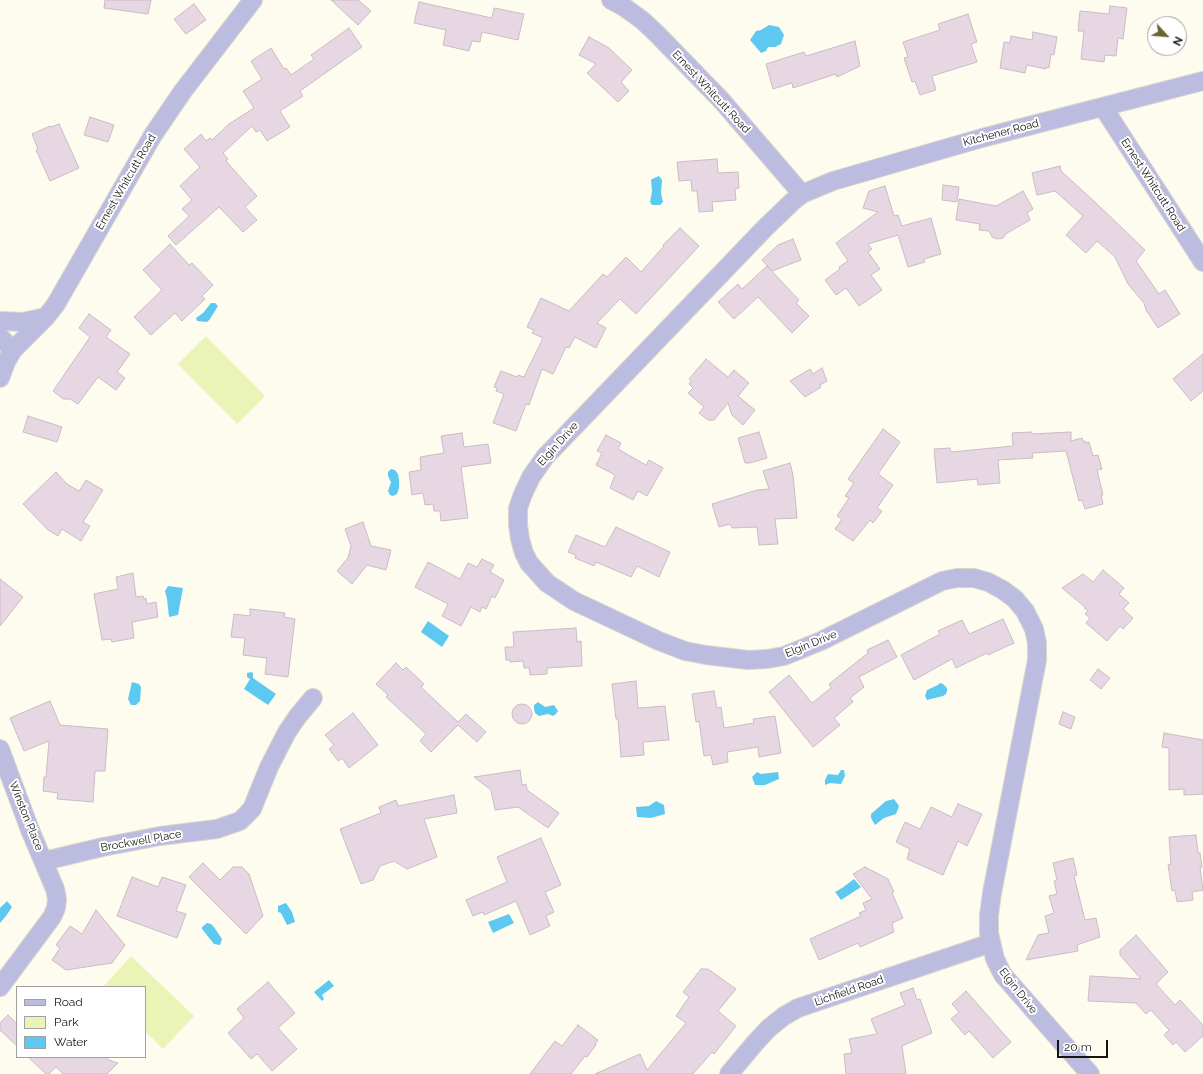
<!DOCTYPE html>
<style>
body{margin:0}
#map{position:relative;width:1203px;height:1074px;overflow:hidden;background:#fefcef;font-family:Raleway,sans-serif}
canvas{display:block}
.legend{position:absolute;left:16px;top:986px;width:130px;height:72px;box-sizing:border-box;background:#fff;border:1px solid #a2a19f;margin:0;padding:5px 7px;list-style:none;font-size:12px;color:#161510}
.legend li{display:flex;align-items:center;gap:8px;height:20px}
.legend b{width:20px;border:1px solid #a2a19f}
.north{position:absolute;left:1147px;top:16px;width:40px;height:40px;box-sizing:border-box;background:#fff;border:1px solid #a2a19f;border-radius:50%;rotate:116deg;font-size:11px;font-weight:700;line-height:16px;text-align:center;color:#161510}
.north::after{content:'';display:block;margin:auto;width:14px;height:18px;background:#6c6431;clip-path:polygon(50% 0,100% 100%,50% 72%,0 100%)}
.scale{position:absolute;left:1057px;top:1040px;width:51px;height:18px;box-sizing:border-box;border:2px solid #161510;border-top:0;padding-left:5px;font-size:12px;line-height:14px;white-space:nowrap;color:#161510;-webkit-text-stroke:3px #fff;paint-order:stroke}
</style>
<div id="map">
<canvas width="1203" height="1074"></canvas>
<ul class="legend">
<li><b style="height:5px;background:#bcbce0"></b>Road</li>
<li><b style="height:11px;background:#eaf4b6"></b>Park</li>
<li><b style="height:11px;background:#5dc9f1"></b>Water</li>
</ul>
<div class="north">N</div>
<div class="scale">20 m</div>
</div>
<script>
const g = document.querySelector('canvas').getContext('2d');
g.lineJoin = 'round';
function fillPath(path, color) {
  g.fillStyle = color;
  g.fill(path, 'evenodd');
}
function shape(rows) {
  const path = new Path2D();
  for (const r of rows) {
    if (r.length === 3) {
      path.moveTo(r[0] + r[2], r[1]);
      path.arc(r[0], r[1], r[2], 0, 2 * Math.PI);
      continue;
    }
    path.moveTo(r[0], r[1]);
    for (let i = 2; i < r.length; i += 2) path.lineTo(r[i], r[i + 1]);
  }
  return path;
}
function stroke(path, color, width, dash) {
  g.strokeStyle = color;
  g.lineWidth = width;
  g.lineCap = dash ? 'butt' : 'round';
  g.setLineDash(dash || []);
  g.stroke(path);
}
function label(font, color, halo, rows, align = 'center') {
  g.font = font + ' Raleway,sans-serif';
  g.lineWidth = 4;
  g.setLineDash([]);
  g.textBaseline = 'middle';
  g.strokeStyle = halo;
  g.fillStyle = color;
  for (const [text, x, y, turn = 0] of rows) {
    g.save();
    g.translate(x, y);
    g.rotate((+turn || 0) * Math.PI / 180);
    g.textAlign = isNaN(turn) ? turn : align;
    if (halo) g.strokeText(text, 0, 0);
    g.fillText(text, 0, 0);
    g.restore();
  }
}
const green = shape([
 [206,336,265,396,237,424,178,364],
 [131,956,194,1016,163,1049,145,1031,145,987,103,987]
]);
const water = shape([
 [769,25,779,27,784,35,781,44,775,47,768,47,766,51,761,53,750,40,756,31,761,30],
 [659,176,662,180,661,193,663,202,660,205,652,205,650,202,652,191,651,180,652,179],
 [211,303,215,303,218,306,210,319,207,322,197,321,196,318,203,313],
 [391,469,395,470,398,474,399,480,399,488,397,494,393,496,390,495,388,491,391,482,388,476,388,472],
 [168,586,183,588,178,615,169,617,167,599,165,591],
 [428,621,449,636,442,647,421,632],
 [252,672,253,674,253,678,276,694,268,705,244,689,250,679,247,677,247,673],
 [132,682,139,684,141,687,140,701,136,705,131,705,128,699],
 [940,683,943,684,947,688,947,691,946,694,943,696,927,700,925,696,927,690,938,685],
 [538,702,545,707,554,705,558,711,556,714,553,716,548,714,539,716,535,713,534,709,534,705],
 [841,770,844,770,845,776,841,784,830,783,825,785,825,780,828,774,838,775],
 [757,772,761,774,778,772,779,779,765,785,755,785,752,777],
 [894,799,899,806,896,814,884,818,875,825,871,818,871,814,886,801],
 [656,801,664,805,665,814,651,818,637,817,636,807,649,806],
 [854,879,861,887,841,900,835,892,842,888],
 [7,901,12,907,6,916,0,923,0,908],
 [286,903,292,912,295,922,287,925,281,913,278,912,278,906],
 [509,914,514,923,493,933,488,922],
 [207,923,211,924,214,927,222,939,220,945,214,944,202,929,202,927],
 [329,980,334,986,322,995,324,999,322,1001,314,992]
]);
const building = shape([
 [105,0,151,0,148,14,104,8,105,0],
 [331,0,358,0,371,11,358,25,331,0],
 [419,2,492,18,494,8,524,14,518,40,482,32,480,42,472,41,469,51,443,45,446,30,414,23,419,2],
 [194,4,206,20,186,34,174,19,194,4],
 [1110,6,1127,8,1123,39,1118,38,1116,56,1105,55,1104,62,1081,59,1084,31,1078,31,1080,11,1109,14,1110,6],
 [968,14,977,42,971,44,977,62,932,76,936,90,920,95,915,81,912,82,904,58,908,57,903,42,940,30,938,24,968,14],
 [349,28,362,47,300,91,303,96,280,111,290,127,267,141,260,130,256,132,252,126,223,153,228,159,226,161,257,196,245,207,257,220,243,232,219,207,176,245,168,236,189,216,182,209,192,200,180,186,200,167,184,149,201,134,206,141,210,138,212,140,229,124,254,108,243,91,262,79,251,61,271,48,284,69,286,68,291,75,314,59,311,55,349,28],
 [1033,32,1057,37,1054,55,1051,54,1049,68,1046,67,1046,69,1027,65,1025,73,1000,68,1004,42,1010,43,1011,36,1032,40,1033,32],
 [589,37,609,48,632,70,621,82,629,91,618,102,587,73,596,64,579,55,589,37],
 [855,41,860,66,837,77,836,74,793,88,792,83,773,89,766,64,804,52,806,56,855,41],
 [90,117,114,125,108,142,84,135,90,117],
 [59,124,79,168,50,181,36,150,38,149,32,134,50,126,51,127,59,124],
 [717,159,718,173,738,172,739,188,735,189,736,200,712,202,713,211,699,212,697,191,692,191,691,180,679,181,677,162,717,159],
 [1060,166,1061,171,1097,204,1145,250,1136,261,1159,294,1165,290,1180,314,1158,328,1146,310,1144,303,1128,284,1115,257,1097,241,1086,253,1066,235,1083,216,1055,191,1037,195,1032,173,1060,166],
 [943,185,959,187,957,202,942,200,943,185],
 [885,186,894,216,898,215,902,226,931,218,941,254,924,259,925,262,908,267,898,235,868,244,872,249,868,252,880,269,871,275,882,290,859,306,846,288,836,295,825,280,840,269,839,267,848,261,836,243,878,212,863,208,869,191,885,186],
 [1023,191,1033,209,1027,213,1030,220,1007,233,1003,238,997,239,992,237,989,231,979,230,980,224,956,220,959,199,996,206,1023,191],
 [680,228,699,246,636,314,620,299,597,323,606,328,596,348,575,337,569,348,566,347,553,374,542,369,529,405,526,404,516,431,493,423,504,394,496,391,497,388,494,387,501,371,517,377,518,375,524,377,543,338,532,333,534,330,527,327,541,298,569,311,603,274,607,277,626,257,641,272,664,246,663,245,680,228],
 [793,239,801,260,772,271,762,260,778,245,793,239],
 [170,244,189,265,192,263,213,285,202,296,205,299,182,321,175,313,151,335,134,317,162,290,143,270,170,244],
 [767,266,799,300,796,303,809,316,792,333,758,297,734,319,718,302,738,284,742,289,767,266],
 [89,314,111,330,106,337,130,354,117,372,125,378,116,390,98,377,78,404,70,399,63,399,53,391,90,337,79,328,89,314],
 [1203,354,1203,391,1191,401,1173,379,1203,354],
 [706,359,728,377,734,370,749,383,738,396,755,410,743,425,732,415,728,403,714,420,708,420,699,413,704,407,688,393,693,388,689,384,691,381,689,379,706,359],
 [822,368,827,381,820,385,821,387,805,397,790,381,810,369,813,374,822,368],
 [28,416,62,427,57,442,23,432,28,416],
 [883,429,900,442,878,474,893,485,877,508,882,511,873,523,870,520,853,541,835,529,842,519,837,516,849,498,845,496,854,483,848,479,883,429],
 [759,432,767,458,750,463,745,463,738,438,759,432],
 [1031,432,1032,434,1071,432,1071,441,1082,438,1083,441,1085,441,1085,443,1089,442,1093,456,1098,455,1102,469,1097,470,1103,495,1101,495,1103,504,1085,509,1082,500,1079,501,1066,451,1032,453,1033,458,998,460,1000,483,978,485,977,479,937,483,934,449,950,448,951,452,1013,446,1012,433,1031,432],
 [462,433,464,447,488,444,491,463,461,467,468,518,441,521,440,511,434,511,433,504,425,505,423,493,412,495,409,472,421,470,420,457,444,453,441,436,462,433],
 [606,435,621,443,618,449,646,465,649,460,663,468,647,496,638,491,633,500,610,488,615,475,596,465,602,453,597,451,606,435],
 [790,463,793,475,797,518,775,519,778,544,759,545,757,527,732,528,730,524,719,527,712,504,757,490,769,489,763,471,790,463],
 [56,472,67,484,79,491,86,480,103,490,83,522,90,526,81,541,62,529,58,536,48,530,23,504,56,472],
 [363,522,371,546,391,550,386,570,367,565,352,584,337,571,348,558,351,546,345,529,363,522],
 [616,527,670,552,659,577,637,566,631,577,596,562,594,566,575,558,576,555,568,552,576,535,605,547,616,527],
 [482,559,494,565,490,572,504,580,495,598,492,596,486,609,482,607,480,612,471,607,461,626,442,616,448,604,415,587,428,562,460,579,468,563,477,567,482,559],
 [1103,570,1124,588,1119,594,1129,603,1123,609,1133,618,1123,629,1120,626,1107,641,1086,623,1090,618,1085,614,1088,611,1084,608,1085,607,1062,588,1083,574,1093,582,1103,570],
 [133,573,136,597,143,596,144,599,146,598,147,604,156,602,158,617,132,622,134,638,112,642,111,639,102,640,94,594,118,589,116,577,133,573],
 [0,579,23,597,0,626,0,579],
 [250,609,285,613,284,617,295,619,288,677,265,674,267,658,243,655,245,638,231,637,234,614,250,616,250,609],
 [1003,619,1014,643,988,655,987,653,956,668,952,659,914,680,901,655,940,634,938,631,962,620,969,634,1003,619],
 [576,628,577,642,581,641,582,666,547,668,547,674,530,675,529,668,524,668,523,661,510,662,510,660,506,660,505,647,514,647,513,632,576,628],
 [888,640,897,657,859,677,864,687,850,698,853,702,834,718,840,725,813,747,769,692,789,675,812,703,831,688,829,684,868,653,867,650,888,640],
 [396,663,403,670,406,667,424,684,421,687,458,722,466,714,486,732,477,742,458,725,431,752,420,741,426,734,386,697,388,695,376,684,396,663],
 [1098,669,1110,678,1101,689,1090,680,1098,669],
 [636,681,638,708,665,706,669,740,643,742,644,755,621,757,618,719,616,719,612,684,636,681],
 [714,691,717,708,721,707,724,728,754,723,753,719,775,716,781,753,759,757,758,747,727,752,728,762,713,765,711,755,704,756,699,721,696,722,692,694,714,691],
 [50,701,60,725,108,729,105,771,95,771,93,802,57,799,58,793,43,791,44,777,46,777,49,741,24,751,10,718,50,701],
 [522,714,10],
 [1063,712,1075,717,1071,729,1059,724,1063,712],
 [353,713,378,745,349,768,342,758,338,761,329,749,334,745,325,735,353,713],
 [1164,733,1203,740,1203,794,1184,795,1184,789,1169,790,1169,748,1162,747,1164,733],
 [520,770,522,785,526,784,527,790,559,813,548,828,518,807,495,810,491,790,474,777,520,770],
 [454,795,457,813,424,819,437,857,407,869,394,861,380,866,373,880,361,884,340,829,381,813,379,807,396,800,398,806,454,795],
 [958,804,982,814,967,846,958,841,943,875,907,859,910,849,896,842,905,822,920,829,931,807,952,817,958,804],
 [1196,835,1198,853,1200,853,1202,867,1200,867,1203,890,1192,892,1193,900,1177,902,1175,890,1172,891,1168,865,1171,864,1169,837,1196,835],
 [541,838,561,885,545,892,554,912,546,916,550,926,530,935,516,901,484,915,483,912,473,916,466,900,507,882,497,857,541,838],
 [1073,858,1077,875,1074,876,1085,920,1096,918,1100,937,1077,945,1078,951,1026,960,1038,935,1049,933,1045,916,1054,913,1049,896,1057,894,1054,881,1057,880,1053,863,1073,858],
 [203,863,220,880,233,867,242,867,249,874,263,916,246,934,189,877,203,863],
 [865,867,888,879,894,892,892,893,903,918,892,923,894,932,860,947,858,943,819,960,810,939,861,916,859,913,866,910,863,903,872,899,853,874,865,867],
 [132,877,158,887,162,877,186,885,176,911,186,914,177,938,117,916,132,877],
 [96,910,125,945,112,963,66,970,52,960,60,948,56,945,70,926,82,934,96,910],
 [1136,935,1168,972,1156,984,1175,1005,1180,1000,1203,1025,1203,1036,1185,1052,1176,1042,1173,1045,1164,1035,1169,1030,1151,1010,1146,1014,1136,1003,1088,1001,1090,976,1141,979,1120,955,1120,950,1136,935],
 [701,969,708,969,736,989,718,1011,736,1026,714,1054,712,1052,693,1074,595,1074,640,1054,647,1070,686,1023,676,1016,689,997,683,992,701,969],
 [268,982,295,1013,278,1028,297,1049,272,1071,257,1054,251,1059,228,1033,244,1018,237,1009,268,982],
 [913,988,917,1000,920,999,932,1033,902,1046,906,1074,846,1074,844,1054,852,1053,849,1039,877,1034,871,1019,905,1005,900,993,913,988],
 [966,991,1011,1042,993,1058,969,1031,965,1035,951,1019,959,1012,952,1004,966,991],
 [8,1015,17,1024,17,1046,0,1030,0,1023,8,1015],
 [578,1025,598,1040,595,1044,596,1045,587,1057,585,1056,571,1074,530,1074,555,1041,562,1046,578,1025],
 [28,1057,105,1057,109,1060,118,1063,107,1074,63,1074,56,1067,49,1074,46,1074,28,1057]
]);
const street = shape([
 [611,0,624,7,642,20,657,34,722,101,802,194],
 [1103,107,1203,262],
 [0,321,23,322,46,317],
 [0,337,13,350,46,317,56,304,153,135,183,91,253,0],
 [0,378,6,362,13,350],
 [0,749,30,830,55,889,57,899,56,908,52,917,0,987],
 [44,861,103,847,160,836,217,829,240,821,252,809,269,767,287,732,298,716,313,698],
 [729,1074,755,1043,769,1028,784,1016,798,1008,991,943],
 [1090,1074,1003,975,995,959,989,933,989,915,992,893,1037,660,1037,643,1034,629,1025,611,1015,599,1003,590,988,582,974,578,957,578,942,581,821,641,784,656,767,659,748,660,706,655,685,651,659,641,574,601,547,583,529,563,524,553,520,539,518,525,518,508,523,494,531,477,545,457,765,228,792,202,802,194,833,181,982,138,1203,81]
]);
const streetNames = [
 ["Ernest Whitcutt Road",711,92,47],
 ["Kitchener Road",1001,133,-15],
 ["Ernest Whitcutt Road",126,182,-60],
 ["Ernest Whitcutt Road",1153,185,57],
 ["Elgin Drive",558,444,-48],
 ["Elgin Drive",811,644,-22],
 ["Winston Place",26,816,68],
 ["Brockwell Place",141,841,-10],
 ["Lichfield Road",849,991,-19],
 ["Elgin Drive",1018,991,52]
];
fillPath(green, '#eaf4b6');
fillPath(water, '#5dc9f1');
fillPath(building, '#e7d7e2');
stroke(building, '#cabbc5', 1);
stroke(street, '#d9d7cb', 20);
stroke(street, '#bcbce0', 18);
label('11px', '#161510', '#fff', streetNames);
</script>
